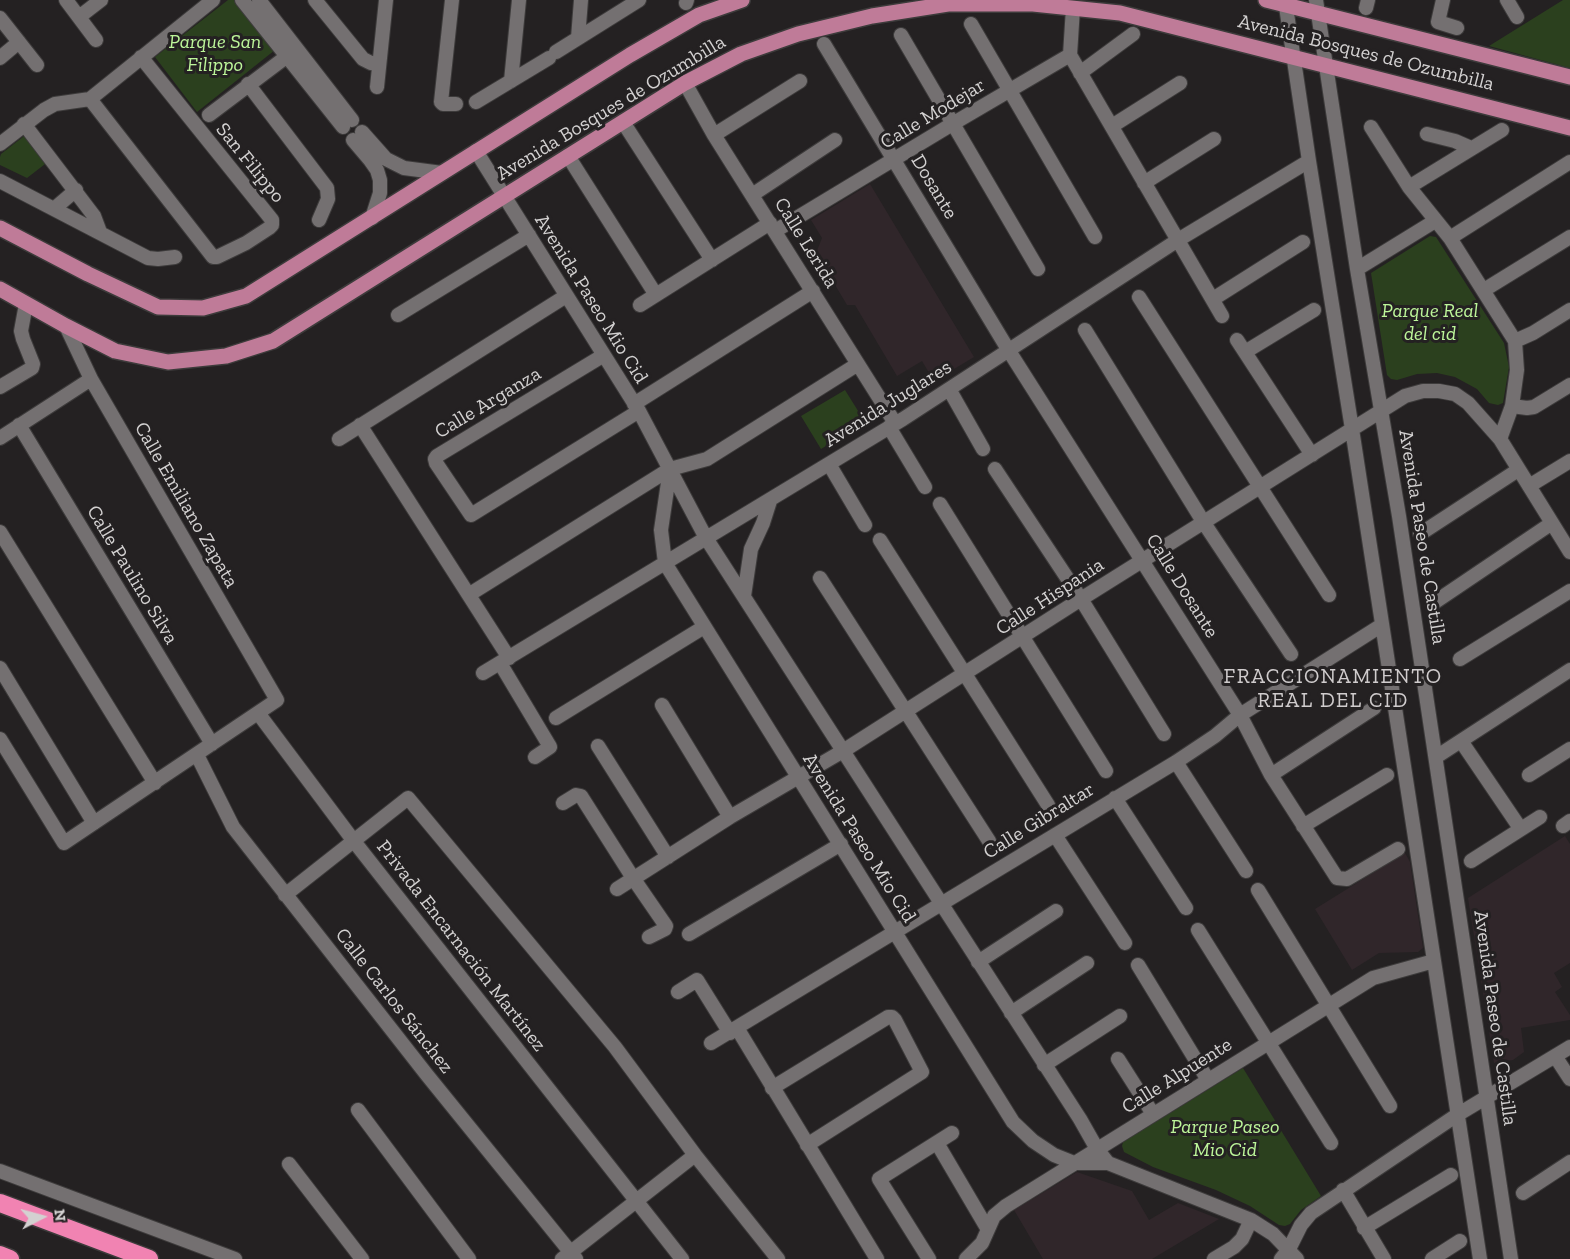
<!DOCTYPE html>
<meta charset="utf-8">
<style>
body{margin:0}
#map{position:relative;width:1570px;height:1259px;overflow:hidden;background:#242122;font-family:"Zilla Slab",serif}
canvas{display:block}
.north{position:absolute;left:12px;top:1187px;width:60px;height:60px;-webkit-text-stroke:4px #242122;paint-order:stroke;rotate:84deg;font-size:16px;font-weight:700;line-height:24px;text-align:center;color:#d3d1d1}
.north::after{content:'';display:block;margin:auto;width:21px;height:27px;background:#d3d1d1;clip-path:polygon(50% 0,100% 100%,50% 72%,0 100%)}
</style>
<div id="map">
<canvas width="1570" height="1259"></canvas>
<div class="north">N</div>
</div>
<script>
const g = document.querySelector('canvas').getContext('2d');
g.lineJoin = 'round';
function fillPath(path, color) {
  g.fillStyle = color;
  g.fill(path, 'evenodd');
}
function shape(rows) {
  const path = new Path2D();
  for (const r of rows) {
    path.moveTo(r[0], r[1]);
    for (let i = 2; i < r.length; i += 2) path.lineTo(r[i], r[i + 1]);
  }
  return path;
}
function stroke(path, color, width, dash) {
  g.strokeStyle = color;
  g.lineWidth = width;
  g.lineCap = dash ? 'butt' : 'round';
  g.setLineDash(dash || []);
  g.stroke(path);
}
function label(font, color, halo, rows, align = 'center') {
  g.font = font + ' "Zilla Slab",serif';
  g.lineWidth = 6;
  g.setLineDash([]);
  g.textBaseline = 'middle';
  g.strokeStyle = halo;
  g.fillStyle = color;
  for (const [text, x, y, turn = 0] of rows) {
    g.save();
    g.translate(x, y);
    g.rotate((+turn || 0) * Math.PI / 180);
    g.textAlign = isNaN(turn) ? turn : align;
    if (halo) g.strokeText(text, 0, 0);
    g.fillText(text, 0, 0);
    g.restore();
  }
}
const built = shape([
 [870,184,974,357,934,381,922,361,897,376,855,305,847,305,816,253,822,238,811,220],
 [1565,836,1570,844,1570,963,1554,973,1562,987,1555,992,1570,1015,1570,1020,1521,1028,1524,1052,1513,1060,1494,1063,1468,898],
 [1405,853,1410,862,1423,948,1418,952,1379,953,1352,970,1315,909],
 [1077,1172,1132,1191,1149,1220,1178,1203,1219,1219,1152,1259,1043,1259,1014,1210]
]);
const green = shape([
 [228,0,237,0,275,50,197,112,155,57],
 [1563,0,1570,0,1570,68,1489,46],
 [28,133,49,161,27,178,0,165,0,157,1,154],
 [1430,236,1436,237,1504,343,1509,367,1503,403,1498,405,1489,403,1477,389,1455,377,1437,373,1417,374,1397,380,1391,379,1387,375,1371,273],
 [845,390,865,422,821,449,801,416],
 [1243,1068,1321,1196,1301,1210,1290,1224,1285,1226,1279,1225,1250,1206,1216,1190,1153,1167,1124,1152,1122,1146,1123,1142]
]);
const minor = shape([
 [66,0,96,40],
 [242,0,343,127],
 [259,0,352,120],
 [315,0,363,59,371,63,379,64],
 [452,0,441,102,443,104,456,104],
 [1285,0,1309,161,1352,429,1480,1259],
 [1316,0,1357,269,1399,516,1511,1259],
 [1443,0,1438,22,1457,28],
 [1507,0,1517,17],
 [686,3,687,0],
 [1366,8,1368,0],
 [79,17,101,0],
 [0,18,37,65],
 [971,24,1095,237],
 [901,35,1038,269],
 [578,38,581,0],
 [824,44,1009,351,1240,715,1271,775,1337,878,1347,879,1398,849],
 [556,52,639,0],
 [1070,55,1222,316],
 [1070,55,1073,8],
 [0,58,19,42],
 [1080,73,1133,34],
 [511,81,519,0],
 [685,83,714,135,895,423],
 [248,84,327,188,328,199,319,220],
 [377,87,386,0],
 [90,99,213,257,217,257,246,243,269,228,272,225,272,220,141,57],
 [476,102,549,58],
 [209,115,286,57],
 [623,122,712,260],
 [24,124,94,216,100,232],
 [1112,126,1180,83],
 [1371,127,1409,187,1450,238,1515,341,1517,370,1512,406,1500,439],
 [362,132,386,159,404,168,442,173],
 [1427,134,1455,141,1471,148],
 [714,135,800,81],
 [353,140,370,160,377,170,380,180,380,193,372,218],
 [0,144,44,110,55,104,90,99,213,0],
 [476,151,639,411,706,538,1080,1119,1097,1149,1108,1163],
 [568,156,656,295],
 [0,181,148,258,158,259,175,257],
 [1144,183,1214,139],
 [1409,187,1502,130],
 [752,195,835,140],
 [55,208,76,190],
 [775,231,954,123,1070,55],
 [1450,238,1570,162],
 [1357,269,1435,221],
 [1484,290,1570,237],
 [1139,297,1329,595],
 [1213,299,1303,242],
 [640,305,770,223],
 [398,315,529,235],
 [1085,330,1204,523,1291,654],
 [1237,340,1312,455],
 [1515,341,1533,333,1570,310],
 [1245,352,1314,310],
 [604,355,437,456,435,459,436,463,471,515,639,411],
 [0,387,32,368,33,364,23,339,21,331,26,304],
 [949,389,983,449],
 [634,404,813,291],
 [1512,406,1527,408,1534,407,1570,385],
 [19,425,212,744],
 [360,425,509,658],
 [889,427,925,487],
 [0,438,91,379],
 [339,439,566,296],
 [829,464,865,525],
 [670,469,661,530,665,563,1013,1122,1033,1141,1054,1155,1074,1163,1108,1163,1251,1220,1273,1234,1297,1259],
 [995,469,1081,599,1164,734],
 [1529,486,1570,461],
 [940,504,1106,771],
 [0,532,155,783],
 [1420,534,1518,470],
 [880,540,1048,805],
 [820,578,989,841],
 [470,594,670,469,707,459,858,364],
 [744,596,751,549,763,523,770,501],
 [1432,604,1552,523],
 [1460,659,1570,591],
 [500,663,549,745,550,747,535,757],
 [0,668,94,823],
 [483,673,903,419,1178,240,1309,161],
 [662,705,730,817],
 [258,713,353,840,682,1259],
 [556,718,704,627],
 [0,739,64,843,277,700,91,379,66,326],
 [1461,741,1520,828],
 [598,746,668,857],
 [197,755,233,827,427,1075,576,1259],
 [1436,757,1570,670],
 [1176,762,1246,871],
 [1271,775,1374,708],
 [1529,775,1570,749],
 [1115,798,1186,908],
 [563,803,576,795,581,796,633,878,666,926,665,929,649,937],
 [1303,826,1387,775],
 [1563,826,1570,821],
 [1055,835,1125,943],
 [1471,861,1540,817],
 [617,889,730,817,843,751,1081,599,1405,396,1423,391,1439,391,1455,394,1468,403,1500,439,1570,552],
 [1258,890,1390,1106],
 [285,895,408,798,615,1047,695,1155,778,1259],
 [1198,930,1331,1143],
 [689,934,841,844],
 [978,962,1056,911],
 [1138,965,1208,1080],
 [678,992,697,980,730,1033],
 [1011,1013,1087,963],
 [737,1028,877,1259],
 [711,1043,1176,762,1215,736,1240,715,1382,625],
 [1555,1056,1570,1079],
 [1118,1059,1153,1114],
 [1044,1065,1120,1016],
 [772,1088,888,1017,892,1017,895,1020,922,1072,807,1145],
 [358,1110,469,1259],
 [937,1143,987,1228],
 [289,1164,362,1259],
 [0,1171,235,1259],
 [1343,1190,1384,1259],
 [1523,1193,1570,1162],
 [1364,1228,1451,1175],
 [562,1259,695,1155],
 [929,1259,879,1179,952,1133],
 [966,1259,982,1243,994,1216,1006,1206,1373,978,1434,961],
 [1214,1259,1234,1247,1242,1239,1251,1220],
 [1281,1259,1289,1249,1301,1225,1311,1213,1457,1115,1570,1047],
 [1432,1259,1460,1241]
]);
const major = shape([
 [1266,0,1570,77],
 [0,228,88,274,158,307,203,308,246,296,630,55,699,15,742,0],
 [0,289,66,326,115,351,168,362,226,356,273,341,685,83,741,54,798,34,872,16,948,4,1033,4,1120,13,1570,128]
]);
const highway = shape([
 [0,1203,149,1259],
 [0,1255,10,1259]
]);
const parkNames = [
 ["Parque San",215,42],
 ["Filippo",215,65],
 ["Parque Real",1430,311],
 ["del cid",1430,334],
 ["Parque Paseo",1225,1127],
 ["Mio Cid",1225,1150]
];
const streetNames = [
 ["Avenida Bosques de Ozumbilla",1366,53,14],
 ["Avenida Bosques de Ozumbilla",611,108,-31],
 ["Calle Modejar",933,114,-31],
 ["San Filippo",250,163,51],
 ["Dosante",934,187,59],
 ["Calle Lerida",806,243,58],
 ["Avenida Paseo Mio Cid",591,299,58],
 ["Calle Arganza",488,403,-31],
 ["Avenida Juglares",888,404,-32],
 ["Calle Emiliano Zapata",186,505,60],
 ["Avenida Paseo de Castilla",1422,537,81],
 ["Calle Paulino Silva",132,575,59],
 ["Calle Dosante",1182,586,58],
 ["Calle Hispania",1050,597,-33],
 ["Calle Gibraltar",1039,821,-32],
 ["Avenida Paseo Mio Cid",859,838,58],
 ["Privada Encarnación Martínez",461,946,52],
 ["Calle Carlos Sánchez",394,1001,52],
 ["Avenida Paseo de Castilla",1495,1018,82],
 ["Calle Alpuente",1177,1076,-32]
];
const neighbourhoodNames = [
 ["FRACCIONAMIENTO",1333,677],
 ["REAL DEL CID",1333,701]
];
fillPath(built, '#30262a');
fillPath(green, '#2b401e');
stroke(minor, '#3d3b3b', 16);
stroke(major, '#3d3b3b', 18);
stroke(highway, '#3d3b3b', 21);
stroke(minor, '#747071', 14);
stroke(major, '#bf7b98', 15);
stroke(highway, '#f183b2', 18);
label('italic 20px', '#bdf69a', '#242122', parkNames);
label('20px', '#d3d1d1', '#242122', streetNames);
g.letterSpacing = '1.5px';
label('21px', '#d0cccd', '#242122', neighbourhoodNames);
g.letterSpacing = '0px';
</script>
